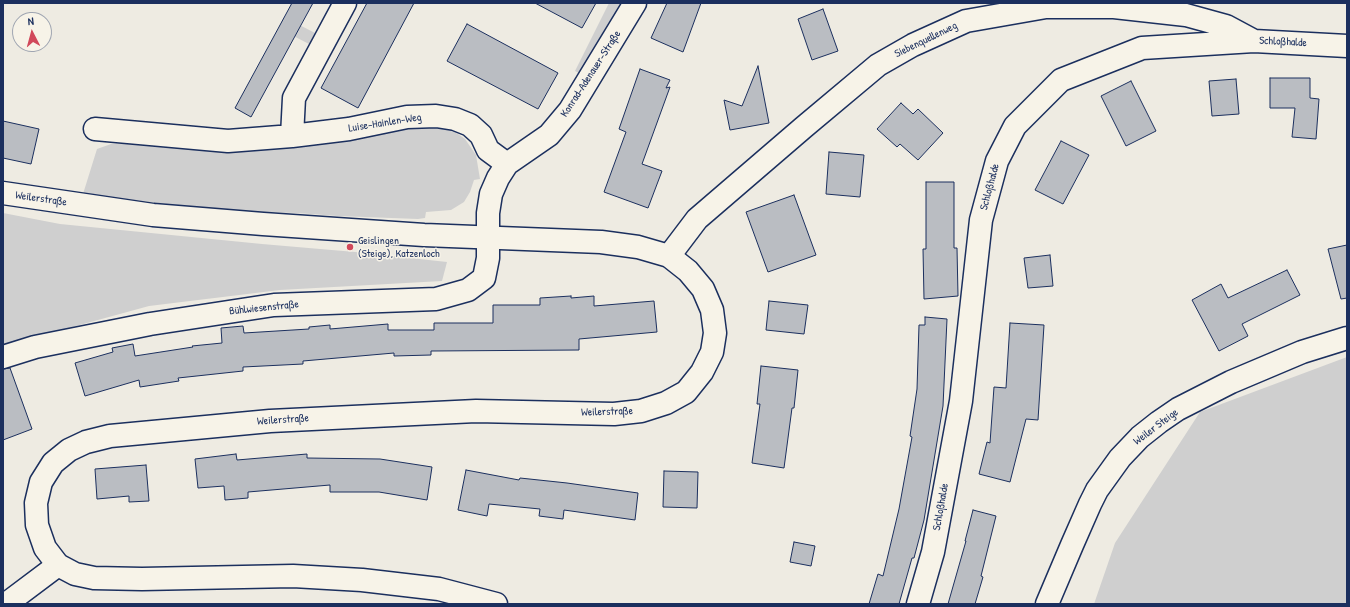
<!DOCTYPE html>
<meta charset="utf-8">
<style>
body{margin:0}
#map{position:relative;width:1350px;height:607px;overflow:hidden;background:#eeebe2;font-family:"Patrick Hand",sans-serif}
canvas{display:block}
.frame{position:absolute;inset:0;border:4px solid #1b2f5e;pointer-events:none}
.north{position:absolute;left:12px;top:12px;width:40px;height:40px;box-sizing:border-box;background:#f7f3e8;border:1px solid #9fa5b1;border-radius:50%;rotate:354deg;font-size:11px;font-weight:700;line-height:16px;text-align:center;color:#1b2f5e}
.north::after{content:'';display:block;margin:auto;width:14px;height:18px;background:#d1495b;clip-path:polygon(50% 0,100% 100%,50% 72%,0 100%)}
</style>
<div id="map">
<canvas width="1350" height="607"></canvas>
<div class="frame"></div>
<div class="north">N</div>
</div>
<script>
const g = document.querySelector('canvas').getContext('2d');
g.lineJoin = 'round';
function fillPath(path, color) {
  g.fillStyle = color;
  g.fill(path, 'evenodd');
}
function shape(rows) {
  const path = new Path2D();
  for (const r of rows) {
    path.moveTo(r[0], r[1]);
    for (let i = 2; i < r.length; i += 2) path.lineTo(r[i], r[i + 1]);
  }
  return path;
}
function stroke(path, color, width, dash) {
  g.strokeStyle = color;
  g.lineWidth = width;
  g.lineCap = dash ? 'butt' : 'round';
  g.setLineDash(dash || []);
  g.stroke(path);
}
function label(font, color, halo, rows, align = 'center') {
  g.font = font + ' "Patrick Hand",sans-serif';
  g.lineWidth = 3;
  g.setLineDash([]);
  g.textBaseline = 'middle';
  g.strokeStyle = halo;
  g.fillStyle = color;
  for (const [text, x, y, turn = 0] of rows) {
    g.save();
    g.translate(x, y);
    g.rotate((+turn || 0) * Math.PI / 180);
    g.textAlign = isNaN(turn) ? turn : align;
    if (halo) g.strokeText(text, 0, 0);
    g.fillText(text, 0, 0);
    g.restore();
  }
}
const green = shape([
 [609,3,623,3,581,74,575,71],
 [284,17,315,33,309,44,278,28],
 [409,127,451,129,465,139,476,155,480,179,474,180,470,192,464,202,451,210,426,212,425,218,418,219,338,216,297,213,255,212,167,204,83,194,97,149,111,144],
 [3,213,60,224,262,244,355,252,447,262,442,281,280,290,149,306,3,346],
 [1347,357,1347,604,1094,604,1115,543,1200,412]
]);
const building = shape([
 [292,3,313,3,251,117,235,108,292,3],
 [367,3,414,3,358,108,321,88,367,3],
 [535,3,596,3,582,28,535,3],
 [667,3,701,3,683,52,651,38,667,3],
 [823,9,838,51,812,60,798,19,823,9],
 [467,24,558,73,538,109,447,61,467,24],
 [758,66,769,123,730,130,724,100,742,106,758,66],
 [640,69,670,80,666,88,670,87,642,164,662,171,648,208,604,192,626,132,619,129,640,69],
 [1270,78,1310,78,1310,98,1319,99,1316,139,1292,137,1295,108,1270,108,1270,78],
 [1236,79,1239,114,1212,116,1209,81,1236,79],
 [1131,81,1156,131,1126,146,1101,96,1131,81],
 [901,103,913,114,918,109,943,133,918,160,900,144,897,147,877,129,901,103],
 [3,121,39,129,31,164,3,158,3,121],
 [1061,141,1089,155,1063,204,1035,190,1061,141],
 [829,152,864,155,860,197,826,194,829,152],
 [926,182,954,182,954,248,957,248,958,296,924,299,923,249,926,249,926,182],
 [794,195,816,255,768,272,746,212,794,195],
 [1347,245,1347,298,1341,299,1328,249,1347,245],
 [1050,255,1053,286,1028,288,1024,258,1050,255],
 [1287,270,1300,295,1242,324,1248,336,1219,351,1192,300,1221,284,1228,298,1287,270],
 [571,296,571,298,594,296,594,306,654,301,657,332,579,339,579,350,431,351,431,355,394,356,394,353,303,361,303,364,243,367,243,371,178,378,179,381,140,387,139,380,85,396,75,363,113,352,112,348,133,344,135,356,193,347,192,346,222,343,221,328,243,326,244,333,309,329,309,327,330,325,330,329,388,324,388,330,434,330,434,323,493,323,493,305,540,305,540,298,571,296],
 [769,301,808,305,804,334,766,330,769,301],
 [925,317,947,319,943,406,924,520,914,558,912,558,899,604,869,604,878,574,883,576,899,509,912,437,910,436,917,389,919,325,925,325,925,317],
 [1010,323,1044,325,1038,420,1026,419,1010,482,979,474,987,442,990,443,994,387,1006,388,1010,323],
 [761,366,798,370,794,408,792,408,784,468,752,463,760,404,757,404,761,366],
 [10,368,32,429,3,440,3,369,10,368],
 [236,454,237,460,307,454,307,458,380,459,432,467,427,500,379,492,330,492,330,485,248,492,248,498,225,500,224,486,198,488,195,459,236,454],
 [146,465,149,501,129,502,129,496,97,499,95,469,146,465],
 [466,470,519,480,520,478,567,483,638,493,635,520,564,510,563,519,539,516,540,509,489,504,487,516,458,510,466,470],
 [664,471,698,472,697,508,663,507,664,471],
 [973,510,996,516,981,576,983,577,975,604,948,604,966,541,965,541,973,510],
 [794,542,815,546,811,566,790,562,794,542]
]);
const street = shape([
 [95,129,228,141,292,136,349,129,407,117,436,116,455,119,470,125,481,135,488,150,507,164],
 [292,136,294,98,345,3],
 [669,256,697,219,804,127,878,65,913,45,966,21,1046,7,1114,7,1186,15,1226,26,1254,41],
 [3,357,35,347,150,324,274,305,436,299,468,290,484,278,488,258,488,213,491,194,498,178,507,164,549,135,570,110,635,3],
 [6,604,58,565],
 [918,604,933,552,961,401,981,220,997,161,1015,126,1061,80,1142,48,1254,41,1347,46]
]);
const secondary = shape([
 [3,193,153,215,263,224,424,235,601,242,638,247,669,256,688,271,703,289,712,310,715,333,712,352,702,372,686,392,666,403,641,411,614,414,476,411,270,421,110,436,86,442,69,450,53,463,41,482,36,503,37,525,45,548,58,565,75,574,94,578,142,579,293,576,362,580,439,589,496,604],
 [1047,604,1072,545,1090,504,1097,490,1120,458,1140,437,1159,422,1178,409,1231,382,1302,352,1347,338]
]);
const markers = [
 [350,247,4,"#d1495b"]
];
const streetNames = [
 ["Siebenquellenweg",926,40,-26],
 ["Schloßhalde",1283,42,3],
 ["Konrad-Adenauer-Straße",591,74,-57],
 ["Luise-Hainlen-Weg",385,123,-9],
 ["Schloßhalde",990,187,-75],
 ["Weilerstraße",41,199,8],
 ["Bühlwiesenstraße",264,308,-6],
 ["Weilerstraße",607,412,-2],
 ["Weilerstraße",283,420,-4],
 ["Weiler Steige",1156,427,-37],
 ["Schloßhalde",941,507,-80]
];
const poiNames = [
 ["Geislingen",358,241],
 ["(Steige), Katzenloch",358,254]
];
fillPath(green, '#cfcfcf');
fillPath(building, '#babdc2');
stroke(building, '#1b2f5e', 1);
stroke(street, '#1b2f5e', 25);
stroke(secondary, '#1b2f5e', 25);
stroke(street, '#f7f3e8', 22);
stroke(secondary, '#f7f3e8', 22);
for (const [x, y, r, color] of markers) {
  const dot = new Path2D();
  dot.arc(x, y, r, 0, 2 * Math.PI);
  g.fillStyle = color;
  g.fill(dot);
  stroke(dot, '#f7f3e8', 1.5);
}
label('11px', '#1b2f5e', '#f7f3e8', streetNames);
label('11px', '#1b2f5e', '#f7f3e8', poiNames, 'left');
</script>
